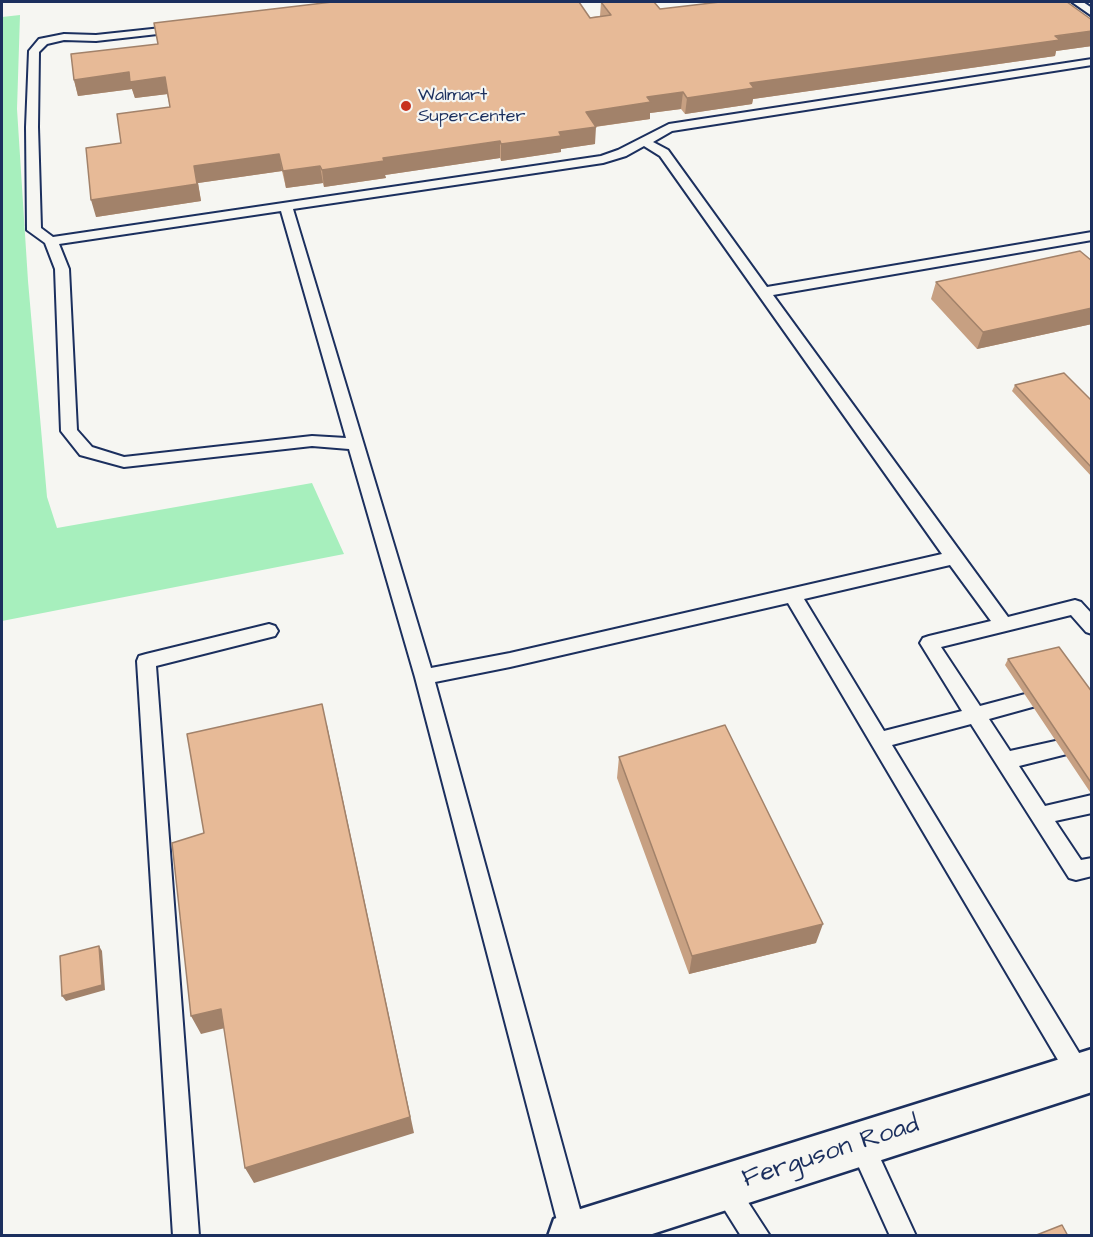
<!DOCTYPE html>
<style>
body{margin:0}
#map{position:relative;width:1093px;height:1237px;overflow:hidden;background:#f6f6f2;font-family:"Architects Daughter",sans-serif}
canvas{display:block}
.frame{position:absolute;inset:0;border:3px solid #1b2f5e;pointer-events:none}
</style>
<div id="map">
<canvas width="1093" height="1237"></canvas>
<div class="frame"></div>
</div>
<script>
const g = document.querySelector('canvas').getContext('2d');
g.lineJoin = 'round';
function fillPath(path, color) {
  g.fillStyle = color;
  g.fill(path, 'evenodd');
}
function shape(rows) {
  const path = new Path2D();
  for (const r of rows) {
    path.moveTo(r[0], r[1]);
    for (let i = 2; i < r.length; i += 2) path.lineTo(r[i], r[i + 1]);
  }
  return path;
}
function stroke(path, color, width, dash) {
  g.strokeStyle = color;
  g.lineWidth = width;
  g.lineCap = dash ? 'butt' : 'round';
  g.setLineDash(dash || []);
  g.stroke(path);
}
function label(font, color, halo, rows, align = 'center') {
  g.font = font + ' "Architects Daughter",sans-serif';
  g.lineWidth = 4.5;
  g.setLineDash([]);
  g.textBaseline = 'middle';
  g.strokeStyle = halo;
  g.fillStyle = color;
  for (const [text, x, y, turn = 0] of rows) {
    g.save();
    g.translate(x, y);
    g.rotate((+turn || 0) * Math.PI / 180);
    g.textAlign = isNaN(turn) ? turn : align;
    if (halo) g.strokeText(text, 0, 0);
    g.fillText(text, 0, 0);
    g.restore();
  }
}
const green = shape([
 [20,15,17,109,28,281,47,497,57,528,312,483,344,554,2,621,2,17]
]);
const service = shape([
 [1072,2,1083,2,1092,8,1092,16,1072,2],
 [180,26,184,27,184,31,96,41,64,40,47,44,39,52,38,127,41,228,53,237,601,156,618,150,669,124,1092,59,1092,65,672,131,653,142,668,150,767,287,1092,232,1092,240,773,295,1008,617,1075,600,1081,602,1092,614,1092,634,1086,632,1071,615,941,647,980,706,1029,693,1036,696,1039,701,1036,706,989,719,1010,751,1060,740,1067,742,1070,748,1067,754,1019,766,1045,806,1092,795,1092,813,1055,821,1081,860,1092,858,1092,876,1076,880,1069,878,971,724,892,745,1087,1066,1091,1074,1087,1082,1079,1086,1071,1082,788,603,510,667,435,682,587,1235,561,1236,415,677,349,449,312,446,124,467,80,455,61,431,55,269,45,243,27,230,26,127,29,51,39,39,64,34,96,35,180,26],
 [644,146,660,156,942,554,510,653,431,668,293,209,603,163,626,156,644,146],
 [281,211,346,438,312,436,124,457,92,447,77,430,69,269,59,244,281,211],
 [950,565,991,621,929,636,923,638,920,643,962,711,884,731,804,599,950,565],
 [269,624,275,626,278,631,275,636,156,666,199,1236,173,1236,137,661,139,656,146,654,269,624],
 [860,1131,869,1134,916,1236,890,1236,848,1143,851,1134,860,1131],
 [724,1175,733,1179,770,1236,741,1236,711,1188,715,1179,724,1175]
]);
const tertiary = shape([
 [1092,1049,1092,1092,646,1236,548,1236,554,1219,571,1212,1092,1049]
]);
const wall = shape([
 [601,2,654,2,660,9,1092,20,1092,46,1056,51,1055,56,753,99,752,104,685,114,681,109,650,113,650,119,595,127,595,144,561,149,561,152,501,161,500,158,385,175,386,178,324,187,323,183,286,188,282,171,198,183,201,201,96,217,121,143,170,107,167,94,135,98,132,89,78,96,74,80,600,16],
 [1092,261,1092,324,977,349,931,299,936,282],
 [1015,385,1092,401,1092,477,1012,391],
 [1008,659,1092,692,1092,795,1005,665],
 [619,757,816,943,689,974,617,778]
]);
const shadedWall = shape([
 [1092,31,1092,46,1056,51,1055,56,753,99,752,104,685,114,687,98,750,83],
 [129,72,165,77,168,94,135,98,132,89,78,96,74,80],
 [683,92,681,109,650,113,650,119,586,128,586,112,647,97],
 [596,127,595,144,561,149,561,152,501,161,501,144,559,132],
 [500,141,500,158,385,175,386,178,324,187,322,170,383,158],
 [279,154,282,171,198,183,201,201,96,217,91,200,194,166],
 [320,166,323,183,286,188,283,171],
 [1092,308,1092,324,977,349,983,332],
 [327,725,414,1133,254,1183,245,1168],
 [823,924,816,943,689,974,692,956],
 [99,946,102,951,105,990,66,1001,62,996],
 [221,1009,229,1027,201,1034,191,1016]
]);
const building = shape([
 [332,2,579,2,590,18,611,15,601,2,654,2,660,9,720,2,1067,2,1092,20,1092,31,1055,36,1060,40,750,83,754,88,687,98,683,92,647,97,651,102,586,112,596,127,559,132,561,136,501,144,500,141,383,158,384,161,322,170,320,166,283,171,279,154,194,166,197,184,91,200,86,148,121,143,117,114,170,107,165,77,130,82,129,72,74,80,71,54,158,44,154,23,332,2],
 [1080,251,1092,261,1092,308,983,332,936,282,1080,251],
 [1064,373,1092,401,1092,468,1015,385,1064,373],
 [1059,647,1092,692,1092,784,1008,659,1059,647],
 [322,704,410,1117,245,1168,221,1009,191,1016,172,843,204,833,187,734,322,704],
 [725,725,823,924,692,956,619,757,725,725],
 [99,946,102,985,62,996,60,956,99,946],
 [1062,1225,1068,1236,1034,1236,1062,1225]
]);
const markers = [
 [406,106,6,"#c8321e"]
];
const farPoinames = [
 ["Walmart",418,96],
 ["Supercenter",418,117]
];
const nearStreetnames = [
 ["Ferguson Road",831,1153,-18]
];
fillPath(green, '#a7efbd');
stroke(service, '#1b2f5e', 4);
stroke(tertiary, '#1b2f5e', 5);
fillPath(service, '#f6f6f2');
fillPath(tertiary, '#f6f6f2');
fillPath(wall, '#c7a082');
fillPath(shadedWall, '#a2826a');
fillPath(building, '#e7ba97');
stroke(building, '#a2826a', 1.5);
for (const [x, y, r, color] of markers) {
  const dot = new Path2D();
  dot.arc(x, y, r, 0, 2 * Math.PI);
  g.fillStyle = color;
  g.fill(dot);
  stroke(dot, '#f6f6f2', 2);
}
label('18px', '#1b2f5e', '#f6f6f2', farPoinames, 'left');
label('26px', '#1b2f5e', '#f6f6f2', nearStreetnames);
</script>
